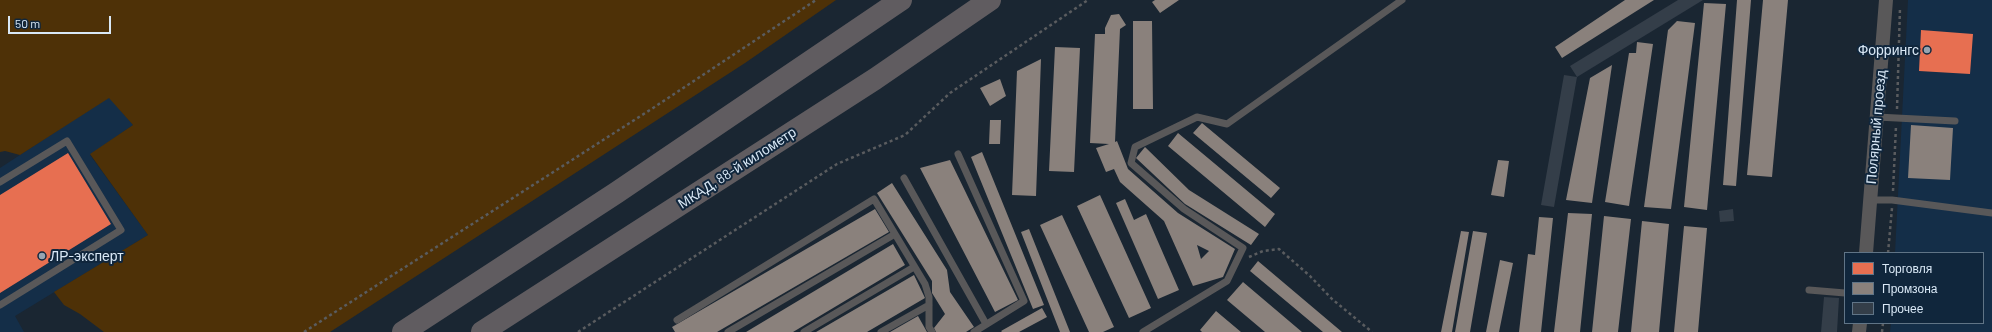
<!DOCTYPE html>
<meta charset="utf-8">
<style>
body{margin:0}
#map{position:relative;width:1992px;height:332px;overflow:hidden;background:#1a2632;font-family:Barlow,sans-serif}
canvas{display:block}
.legend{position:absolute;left:1844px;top:252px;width:140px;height:72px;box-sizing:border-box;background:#10263c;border:1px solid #607486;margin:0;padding:5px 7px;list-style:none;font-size:12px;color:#d9e8f6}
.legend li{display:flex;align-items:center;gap:8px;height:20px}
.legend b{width:20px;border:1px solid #607486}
.scale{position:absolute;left:8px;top:16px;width:103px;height:18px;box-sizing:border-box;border:2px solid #d9e8f6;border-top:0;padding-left:5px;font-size:12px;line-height:14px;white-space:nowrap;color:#d9e8f6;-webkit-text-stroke:3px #10263c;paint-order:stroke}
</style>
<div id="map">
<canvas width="1992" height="332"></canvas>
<ul class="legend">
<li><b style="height:11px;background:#e76f51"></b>Торговля</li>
<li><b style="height:11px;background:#8a817c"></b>Промзона</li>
<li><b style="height:11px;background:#343e49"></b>Прочее</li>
</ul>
<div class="scale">50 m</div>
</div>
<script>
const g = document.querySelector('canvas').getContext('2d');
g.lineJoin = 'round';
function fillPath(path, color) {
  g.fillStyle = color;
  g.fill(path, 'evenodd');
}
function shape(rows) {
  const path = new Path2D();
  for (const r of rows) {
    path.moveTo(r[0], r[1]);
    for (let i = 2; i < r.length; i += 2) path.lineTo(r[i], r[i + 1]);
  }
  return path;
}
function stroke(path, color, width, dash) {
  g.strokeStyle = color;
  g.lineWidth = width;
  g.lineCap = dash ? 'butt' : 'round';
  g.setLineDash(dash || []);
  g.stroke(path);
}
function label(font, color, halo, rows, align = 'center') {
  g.font = font + ' Barlow,sans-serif';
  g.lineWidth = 4;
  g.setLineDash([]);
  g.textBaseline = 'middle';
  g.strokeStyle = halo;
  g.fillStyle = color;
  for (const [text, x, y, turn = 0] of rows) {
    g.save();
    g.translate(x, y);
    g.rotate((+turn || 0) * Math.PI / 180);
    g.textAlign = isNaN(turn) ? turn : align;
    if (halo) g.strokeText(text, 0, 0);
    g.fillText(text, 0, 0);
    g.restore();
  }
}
const built = shape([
 [1908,0,1992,0,1992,332,1890,332,1891,323,1983,323,1983,253,1895,253],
 [109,97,133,125,90,155,148,235,15,316,24,332,0,332,0,168]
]);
const green = shape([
 [0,0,836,0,745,63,330,332,104,332,80,314,64,305,54,292,148,235,90,154,133,125,109,98,20,155,5,151,0,152]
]);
const shops = shape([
 [1921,30,1973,34,1970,74,1919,71],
 [68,153,111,224,0,293,0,195]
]);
const industry = shape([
 [1155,0,1179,0,1160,13,1152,2],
 [1625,0,1654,0,1562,58,1555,47],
 [1737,0,1751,0,1736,186,1723,185],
 [1763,0,1788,0,1772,177,1747,175],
 [1704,3,1726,4,1707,210,1684,207],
 [1119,14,1126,25,1120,29,1115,142,1117,141,1128,169,1178,213,1235,249,1223,277,1193,286,1164,221,1120,182,1114,169,1106,172,1096,148,1109,144,1090,143,1095,34,1105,34,1105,28,1111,15],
 [1197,245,1209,251,1201,259],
 [1133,21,1152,21,1153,109,1133,109],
 [1677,21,1695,23,1671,209,1644,207,1668,30],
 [1637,42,1653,44,1629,206,1605,202,1629,53,1636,53],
 [1055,47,1080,48,1074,172,1049,171],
 [1041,59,1036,196,1012,195,1017,71],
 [1612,65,1592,203,1566,200,1590,78],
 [1000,79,1006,96,990,106,980,88],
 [990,120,1001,120,1000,144,989,144],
 [1202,123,1280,188,1271,198,1193,133],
 [1911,125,1953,128,1950,180,1908,178],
 [1178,133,1275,214,1265,227,1168,146],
 [1145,147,1189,190,1259,234,1251,245,1185,204,1136,158],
 [982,152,1044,305,1033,309,971,157],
 [950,160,1018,300,995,312,920,168],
 [1498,160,1509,161,1504,197,1491,195],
 [892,183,947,270,950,292,974,327,966,332,936,332,934,328,945,314,932,293,932,281,877,193],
 [1100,195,1151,308,1129,318,1077,206],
 [1125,199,1134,220,1146,214,1179,290,1158,299,1116,203],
 [875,209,889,232,717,332,675,332,672,327],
 [1568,213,1592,214,1580,332,1554,332],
 [1062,215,1114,327,1103,332,1089,332,1040,225],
 [1604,216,1631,219,1618,332,1592,332],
 [1539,217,1553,218,1541,332,1519,332,1528,254,1535,255],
 [1642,221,1669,224,1659,332,1631,332],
 [1684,226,1707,228,1698,332,1674,332],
 [1029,229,1070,332,1060,332,1021,232],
 [1461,231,1469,232,1452,332,1441,332],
 [1473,231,1487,233,1470,332,1455,332],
 [893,244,905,265,793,332,746,332],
 [1500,260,1513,263,1499,332,1486,332],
 [1258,261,1342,332,1323,332,1250,271],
 [914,275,925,298,867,332,816,332],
 [1243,282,1302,332,1265,332,1227,300],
 [1042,308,1047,317,1019,332,1002,332,1001,331],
 [1216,311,1241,332,1202,332,1200,330],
 [918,316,927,332,890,332]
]);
const building = shape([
 [1678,0,1703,0,1577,77,1570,66],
 [1564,75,1577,77,1554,207,1541,205],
 [1733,209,1734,221,1720,222,1719,211],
 [1824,297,1839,298,1837,332,1821,332]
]);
const path = shape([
 [1897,109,1900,8],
 [1893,191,1896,126],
 [1888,253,1892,208],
 [1249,257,1263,251,1279,249,1310,276,1332,299,1372,332],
 [304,332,653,108,816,0],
 [578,332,837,164,905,135,950,93,1088,0],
 [1882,332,1883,323]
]);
const lane = shape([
 [1877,117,1955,121],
 [958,154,1024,301,974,332],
 [904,178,986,324],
 [0,182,67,141,121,230,0,305],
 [1871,200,1892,200,1992,213],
 [1809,290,1845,293],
 [677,320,874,199,925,284,929,297,929,327,932,332],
 [728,332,895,234],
 [804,332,914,267],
 [881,332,929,305],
 [1143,332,1227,281,1243,248,1184,209,1131,163,1135,147,1197,117,1227,124,1402,0]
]);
const street = shape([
 [1866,253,1886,0],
 [1859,332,1860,323]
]);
const highway = shape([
 [403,332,616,193,901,0],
 [482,332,875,79,990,0]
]);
const markers = [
 [1927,50,4,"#96a4b1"],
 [42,256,4,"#96a4b1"]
];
const poiNames = [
 ["Форрингс",1919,50],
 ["ЛР-эксперт",50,256,"left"]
];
const streetNames = [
 ["Полярный проезд",1876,127,-85],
 ["МКАД, 88-й километр",737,168,-33]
];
fillPath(built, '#142e48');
fillPath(green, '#4e3107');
fillPath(shops, '#e76f51');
fillPath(industry, '#8a817c');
fillPath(building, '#343e49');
stroke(path, '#5a5c5f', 2.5, [3, 3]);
stroke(lane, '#595859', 7);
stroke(street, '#595859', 14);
stroke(highway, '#605c60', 22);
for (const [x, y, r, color] of markers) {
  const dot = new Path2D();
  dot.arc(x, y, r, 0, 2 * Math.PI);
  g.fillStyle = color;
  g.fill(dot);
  stroke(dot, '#10263c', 1.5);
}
label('14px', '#d9e8f6', '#10263c', poiNames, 'right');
label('14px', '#d9e8f6', '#10263c', streetNames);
</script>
